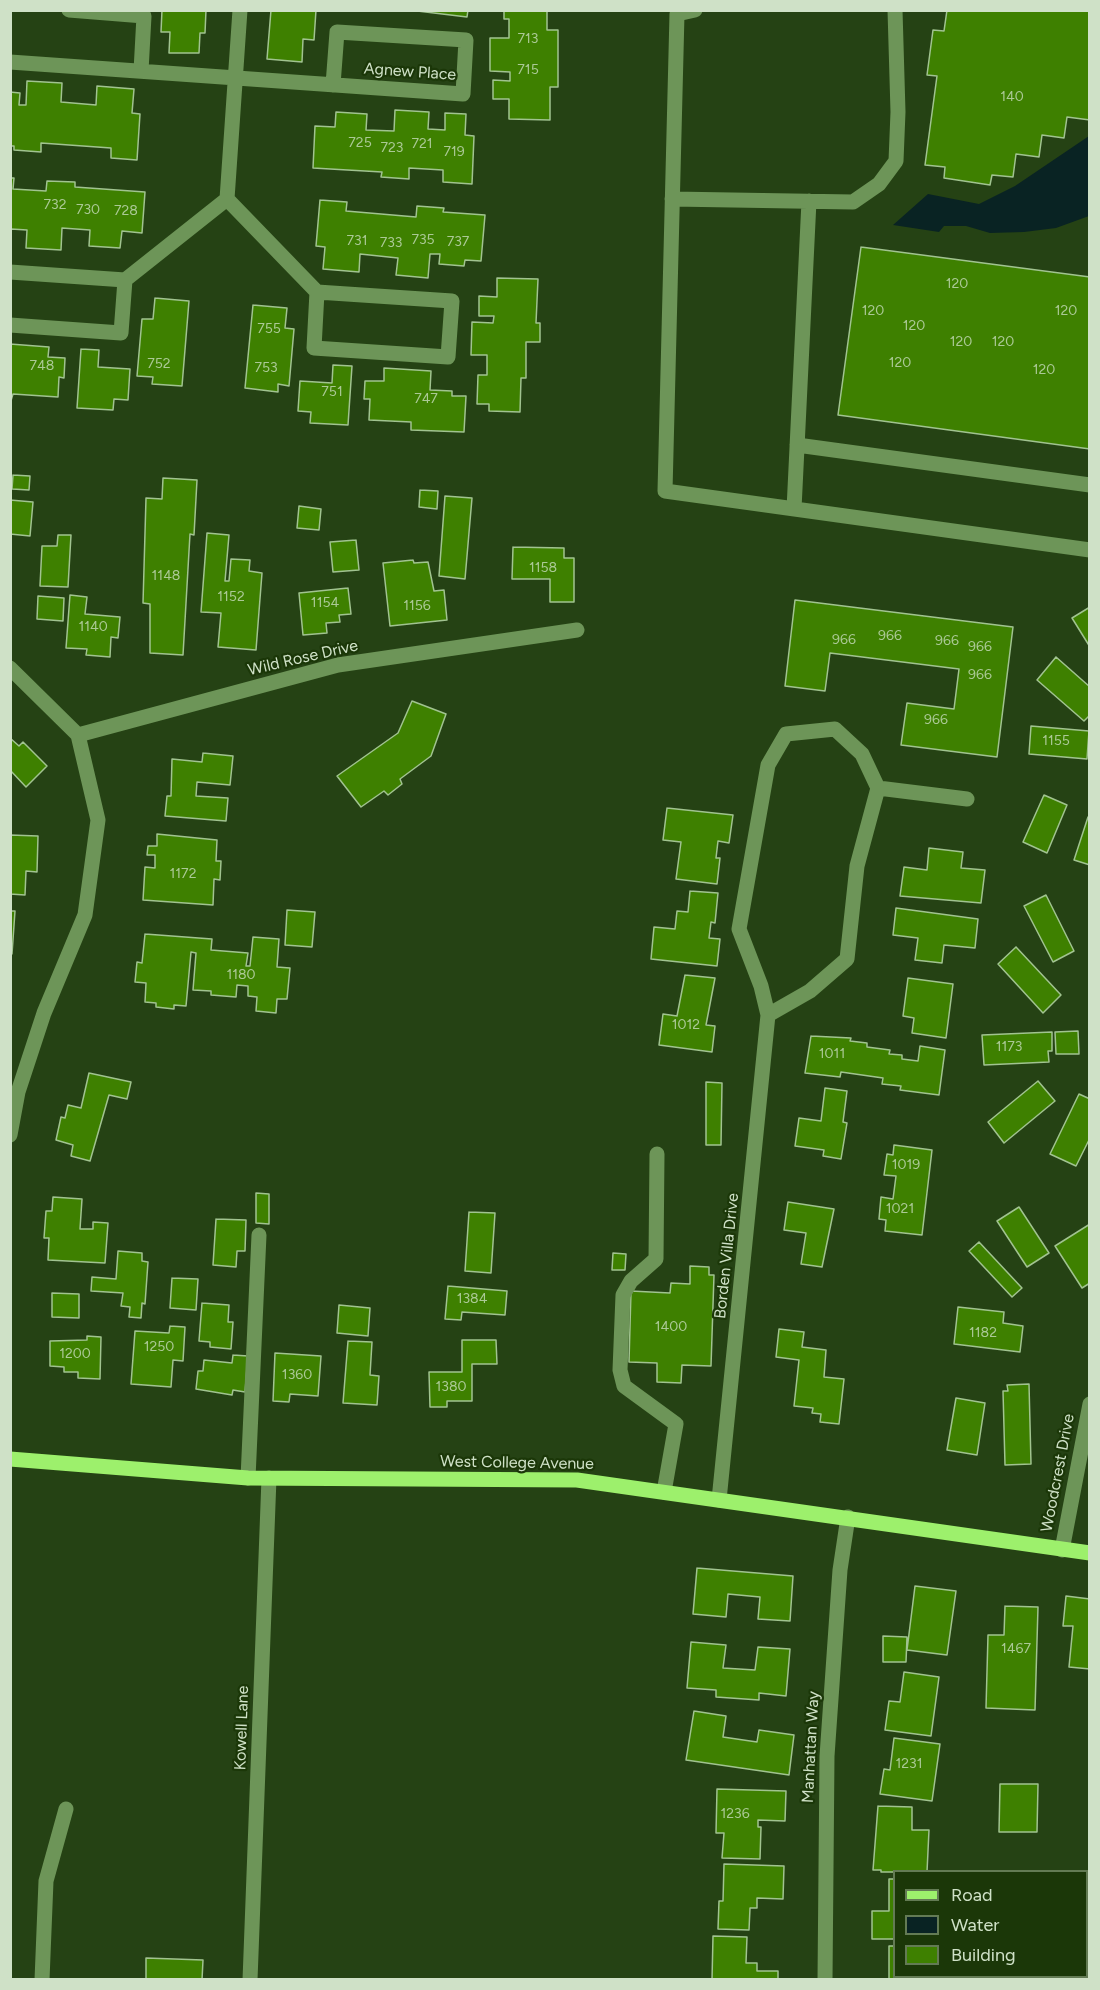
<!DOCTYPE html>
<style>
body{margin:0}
#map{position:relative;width:1100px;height:1990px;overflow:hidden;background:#254214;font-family:Figtree,sans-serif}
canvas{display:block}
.frame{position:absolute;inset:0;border:12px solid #cfe1c7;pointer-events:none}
.legend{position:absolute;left:893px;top:1870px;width:195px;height:108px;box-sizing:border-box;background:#1b3708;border:2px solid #637b54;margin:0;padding:8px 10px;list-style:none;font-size:18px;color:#cfe1c7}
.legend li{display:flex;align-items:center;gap:12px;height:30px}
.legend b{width:30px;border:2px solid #637b54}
</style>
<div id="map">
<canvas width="1100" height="1990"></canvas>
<div class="frame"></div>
<ul class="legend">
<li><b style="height:8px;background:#9df06c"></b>Road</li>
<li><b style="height:16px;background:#092323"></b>Water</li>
<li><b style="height:16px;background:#3e8000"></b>Building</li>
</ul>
</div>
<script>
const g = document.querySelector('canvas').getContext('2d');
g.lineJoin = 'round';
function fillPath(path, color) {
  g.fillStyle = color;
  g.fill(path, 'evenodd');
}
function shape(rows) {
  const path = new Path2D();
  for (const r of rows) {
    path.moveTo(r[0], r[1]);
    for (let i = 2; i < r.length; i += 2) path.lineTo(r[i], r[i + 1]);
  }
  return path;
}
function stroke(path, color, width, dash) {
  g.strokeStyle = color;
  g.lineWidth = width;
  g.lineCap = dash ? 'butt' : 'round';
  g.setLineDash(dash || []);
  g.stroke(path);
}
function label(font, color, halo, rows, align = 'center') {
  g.font = font + ' Figtree,sans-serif';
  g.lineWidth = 4.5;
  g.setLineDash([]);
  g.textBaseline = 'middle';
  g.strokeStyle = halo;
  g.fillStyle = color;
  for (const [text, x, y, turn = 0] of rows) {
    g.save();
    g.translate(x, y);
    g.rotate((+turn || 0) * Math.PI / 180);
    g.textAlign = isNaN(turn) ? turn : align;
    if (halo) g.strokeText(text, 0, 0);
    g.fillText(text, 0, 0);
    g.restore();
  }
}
const water = shape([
 [1089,136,1089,216,1056,228,1024,232,990,233,966,226,944,226,939,232,893,225,928,194,979,204,1015,186]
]);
const building = shape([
 [162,10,206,10,205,33,200,33,199,53,169,53,170,32,161,32,162,10],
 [271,10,316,10,314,40,303,39,302,62,267,59,271,10],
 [409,10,468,10,467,17,409,10],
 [504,10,547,10,547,30,558,30,558,87,550,87,550,120,509,119,509,99,493,99,493,80,510,81,510,72,490,71,490,38,509,38,509,19,504,19,504,10],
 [947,10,1090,10,1090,120,1067,117,1064,138,1042,135,1039,157,1016,154,1013,177,992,175,990,185,944,178,945,167,925,165,937,76,927,75,933,30,944,31,947,10],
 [27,81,62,83,61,102,96,105,97,86,134,89,132,113,140,114,137,160,111,158,111,148,41,143,41,152,14,150,14,146,10,146,10,92,20,93,19,105,26,105,27,81],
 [395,110,429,112,428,129,445,130,445,113,466,114,465,135,474,136,472,184,443,182,443,170,409,168,409,179,381,177,382,172,313,168,315,126,335,127,336,112,367,114,366,130,394,131,395,110],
 [10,178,14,178,13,189,46,191,47,181,75,182,75,187,145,192,142,233,122,231,120,248,89,246,90,230,62,228,61,250,26,248,27,230,11,229,10,240,10,178],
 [320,200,347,202,346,211,416,217,417,206,444,208,443,212,485,215,481,261,465,260,464,266,439,264,440,254,430,254,428,278,396,275,398,258,360,254,359,272,323,269,325,247,316,246,320,200],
 [861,247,1090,277,1090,449,838,415,861,247],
 [497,278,538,279,536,323,540,323,540,342,526,342,526,378,521,378,520,412,489,411,489,404,477,404,478,375,487,375,487,355,471,355,472,322,493,323,494,316,479,316,479,296,497,297,497,278],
 [155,298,189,301,182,386,152,384,153,377,137,376,142,319,153,319,155,298],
 [253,305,287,308,285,328,294,329,289,386,278,384,278,392,245,388,253,305],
 [10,344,49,347,48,357,65,358,64,378,59,377,58,397,13,394,10,404,10,344],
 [81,349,99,350,98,367,130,369,128,400,114,399,113,410,77,408,81,349],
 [333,365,352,366,348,425,310,423,311,412,298,411,300,381,332,383,333,365],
 [384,368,431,371,430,390,452,391,452,396,466,396,464,432,411,430,411,422,369,420,370,399,364,399,365,381,384,381,384,368],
 [13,475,30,476,29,490,12,489,13,475],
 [163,478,197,480,194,535,190,534,183,655,150,653,150,604,143,603,146,498,162,499,163,478],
 [420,490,438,491,437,509,419,507,420,490],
 [445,496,472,498,465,579,439,576,445,496],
 [10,500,33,502,30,536,10,534,10,500],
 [299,506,321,509,319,530,297,528,299,506],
 [207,533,229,535,225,581,229,581,231,559,250,560,249,571,262,573,256,650,218,647,221,613,201,612,207,533],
 [58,535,71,535,68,587,40,586,42,546,57,546,58,535],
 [356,540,359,570,333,572,330,542,356,540],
 [513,547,564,548,564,558,574,558,574,602,550,602,550,579,512,579,513,547],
 [413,560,414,563,428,562,434,591,444,590,447,620,390,626,383,563,413,560],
 [348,588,351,614,339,615,340,622,326,623,327,633,303,635,299,593,348,588],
 [70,595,87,597,85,614,120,617,118,638,111,637,110,657,86,655,87,649,66,648,70,595],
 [38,596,64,598,63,621,37,619,38,596],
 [795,600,1013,627,997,757,901,745,907,703,954,709,959,669,830,653,825,691,785,686,795,600],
 [1090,607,1090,647,1072,618,1090,607],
 [1056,657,1090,687,1090,715,1084,721,1037,680,1056,657],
 [412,701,446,714,431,756,400,779,402,784,388,795,384,791,361,807,337,776,398,733,412,701],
 [1031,726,1089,731,1087,759,1029,754,1031,726],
 [10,738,19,746,23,742,47,766,26,787,10,770,10,738],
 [203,753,233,756,230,785,197,782,196,796,228,798,226,821,165,816,167,796,171,796,172,759,202,762,203,753],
 [1044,795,1067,805,1047,853,1023,842,1044,795],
 [667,808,733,815,729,843,718,841,716,858,720,858,717,884,676,879,681,842,663,840,667,808],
 [1088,817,1090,817,1090,865,1074,860,1088,817],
 [157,834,217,840,216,861,221,861,220,880,214,879,213,905,143,900,145,867,155,868,155,855,147,855,148,846,157,846,157,834],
 [10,835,38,836,37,872,26,871,25,895,10,894,10,835],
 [929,848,963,852,961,868,985,870,981,903,900,896,904,867,927,870,929,848],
 [690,891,718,893,715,923,711,922,709,938,720,939,717,966,651,959,654,927,675,929,677,911,688,912,690,891],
 [1046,895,1074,951,1053,962,1024,906,1046,895],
 [896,908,978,919,975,948,944,945,942,963,915,960,918,938,893,935,896,908],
 [287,910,315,912,312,947,285,945,287,910],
 [10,911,15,911,12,954,10,954,10,911],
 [145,934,212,939,211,950,248,953,246,966,250,966,253,937,279,939,277,967,290,968,287,999,277,999,276,1013,256,1011,257,997,248,996,248,986,237,985,236,997,211,995,211,991,193,990,196,953,191,952,186,1006,174,1005,174,1009,156,1007,156,1003,145,1002,146,983,135,982,137,962,142,963,145,934],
 [1016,947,1061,995,1043,1013,998,964,1016,947],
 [685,975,715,978,706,1025,715,1026,712,1052,659,1045,663,1014,677,1016,685,975],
 [908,978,953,984,946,1038,912,1033,914,1018,903,1016,908,978],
 [1078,1031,1079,1054,1056,1054,1055,1032,1078,1031],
 [1052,1032,1052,1051,1048,1051,1049,1062,984,1065,982,1035,1052,1032],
 [811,1036,851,1038,850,1041,867,1043,867,1047,890,1050,889,1054,902,1055,902,1059,918,1061,920,1046,945,1050,939,1095,900,1090,901,1086,882,1084,883,1078,841,1072,840,1077,805,1073,811,1036],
 [89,1073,131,1082,127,1099,109,1095,90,1161,71,1156,73,1145,56,1140,61,1117,65,1118,68,1105,81,1108,89,1073],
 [1038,1081,1055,1101,1004,1143,988,1122,1038,1081],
 [706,1082,722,1083,721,1145,706,1145,706,1082],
 [825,1088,847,1091,843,1122,847,1123,841,1159,823,1156,824,1150,795,1146,799,1118,821,1121,825,1088],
 [1079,1094,1090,1099,1090,1138,1076,1166,1050,1154,1079,1094],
 [894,1145,932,1150,922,1235,885,1231,886,1220,879,1219,881,1197,893,1199,896,1176,884,1175,887,1154,893,1155,894,1145],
 [256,1193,269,1194,269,1224,256,1223,256,1193],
 [53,1197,82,1199,80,1229,93,1229,93,1222,108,1223,105,1263,48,1260,49,1238,44,1238,46,1211,52,1211,53,1197],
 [788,1202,834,1209,822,1267,801,1264,806,1233,784,1230,788,1202],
 [1019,1207,1049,1253,1027,1267,997,1221,1019,1207],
 [469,1212,495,1213,491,1273,465,1271,469,1212],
 [216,1219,246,1220,245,1251,237,1251,236,1267,213,1265,216,1219],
 [1090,1224,1090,1283,1082,1288,1055,1246,1090,1224],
 [979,1242,1022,1288,1012,1297,969,1251,979,1242],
 [118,1251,142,1253,142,1261,148,1262,145,1304,142,1303,141,1318,129,1317,130,1307,121,1306,123,1293,91,1291,92,1277,116,1279,118,1251],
 [613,1253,626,1254,625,1270,612,1270,613,1253],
 [690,1266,709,1267,709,1275,714,1275,711,1366,682,1365,681,1383,657,1382,657,1363,629,1362,631,1291,670,1293,671,1283,690,1284,690,1266],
 [172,1278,198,1279,196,1310,170,1308,172,1278],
 [448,1286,507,1291,505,1315,462,1312,461,1320,445,1319,448,1286],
 [52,1293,79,1294,79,1318,52,1317,52,1293],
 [202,1303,229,1305,228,1322,233,1322,231,1349,210,1347,210,1342,199,1341,202,1303],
 [339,1305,370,1308,368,1336,337,1333,339,1305],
 [958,1307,1004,1312,1003,1323,1023,1326,1020,1352,954,1344,958,1307],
 [170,1326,185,1327,183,1361,173,1360,171,1387,131,1384,135,1331,169,1333,170,1326],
 [779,1329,804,1332,802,1347,826,1350,824,1377,844,1379,839,1424,820,1422,821,1414,812,1413,813,1408,794,1406,799,1360,776,1357,779,1329],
 [87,1336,101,1337,100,1379,78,1378,78,1372,64,1372,64,1367,50,1366,50,1341,87,1340,87,1336],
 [462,1340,496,1340,497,1364,472,1364,472,1401,447,1401,447,1407,430,1407,429,1372,462,1372,462,1340],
 [348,1341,372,1342,370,1375,379,1376,377,1405,343,1403,348,1341],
 [275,1353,321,1356,318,1396,290,1394,289,1402,273,1401,275,1353],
 [233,1355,248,1356,245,1392,233,1390,232,1395,196,1389,198,1371,203,1371,204,1360,232,1363,233,1355],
 [1029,1384,1031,1464,1005,1465,1003,1391,1008,1391,1007,1385,1029,1384],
 [956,1398,985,1403,977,1455,947,1450,956,1398],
 [697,1568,793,1576,790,1621,758,1619,760,1597,728,1594,726,1617,693,1614,697,1568],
 [915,1586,956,1591,947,1655,907,1650,915,1586],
 [1066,1596,1090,1599,1090,1669,1069,1667,1073,1626,1063,1626,1066,1596],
 [1005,1606,1038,1607,1035,1710,986,1708,988,1635,1004,1635,1005,1606],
 [883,1636,907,1637,906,1662,883,1662,883,1636],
 [691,1642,726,1645,723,1668,755,1670,758,1647,790,1649,786,1696,759,1693,759,1700,716,1697,716,1690,687,1688,691,1642],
 [904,1672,939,1677,931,1736,885,1730,889,1701,900,1702,904,1672],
 [694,1711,726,1716,723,1737,757,1742,759,1730,794,1735,789,1775,686,1760,694,1711],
 [894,1738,940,1744,932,1801,880,1794,884,1769,890,1770,894,1738],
 [1000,1784,1038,1784,1037,1832,999,1832,1000,1784],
 [717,1789,786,1791,785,1821,758,1820,758,1827,761,1827,760,1859,722,1858,724,1833,716,1833,717,1789],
 [878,1806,912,1807,912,1830,929,1830,927,1872,881,1872,881,1870,873,1870,878,1806],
 [724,1864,784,1866,783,1899,757,1898,757,1908,750,1908,749,1930,718,1929,719,1901,723,1901,724,1864],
 [889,1879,894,1879,894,1939,872,1939,872,1911,889,1911,889,1879],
 [713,1936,747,1937,746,1963,757,1963,757,1971,778,1971,778,1980,712,1980,713,1936],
 [889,1946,894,1946,894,1976,937,1976,937,1980,889,1980,889,1946],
 [146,1958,203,1960,202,1980,146,1979,146,1958]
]);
const minor = shape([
 [69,10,144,16,141,71],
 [695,10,677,14,665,491,1090,550],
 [10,62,463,94,466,40,337,32,333,85],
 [227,199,317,292,452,301,448,357,314,348,317,292],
 [672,199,853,202,879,184,896,161,898,112,895,10],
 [10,272,125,280,227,199,240,10],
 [10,325,121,333,125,280],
 [797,445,1090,485],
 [794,509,809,201],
 [10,668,78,735,338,665,577,630],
 [878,788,967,799],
 [10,1135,18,1092,44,1013,85,915,98,820,78,735],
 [657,1154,656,1259,631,1281,623,1295,620,1370,624,1386,676,1424,664,1492],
 [248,1478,259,1235],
 [719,1500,768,1015,761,986,739,929,768,765,786,734,835,729,862,754,878,788,857,866,847,959,810,991,768,1015],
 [1062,1550,1090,1404],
 [42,1980,46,1881,66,1809],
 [250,1980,269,1478],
 [825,1980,827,1756,840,1570,848,1517]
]);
const major = shape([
 [10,1459,248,1478,577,1480,1090,1553]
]);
const numberNames = [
 ["713",528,39],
 ["715",528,70],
 ["140",1012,97],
 ["725",360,143],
 ["721",422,144],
 ["723",392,148],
 ["719",454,152],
 ["732",55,205],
 ["730",88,210],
 ["728",126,211],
 ["735",423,240],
 ["731",357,241],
 ["737",458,242],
 ["733",391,243],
 ["120",957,284],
 ["120",873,311],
 ["120",1066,311],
 ["120",914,326],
 ["755",269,329],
 ["120",961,342],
 ["120",1003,342],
 ["120",900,363],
 ["752",159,364],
 ["748",42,366],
 ["753",266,368],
 ["120",1044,370],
 ["751",332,392],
 ["747",426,399],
 ["1158",543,568],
 ["1148",166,576],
 ["1152",231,597],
 ["1154",325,603],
 ["1156",417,606],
 ["1140",93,627],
 ["966",890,636],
 ["966",844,640],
 ["966",947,641],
 ["966",980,647],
 ["966",980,675],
 ["966",936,720],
 ["1155",1056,741],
 ["1172",183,874],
 ["1180",241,975],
 ["1012",686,1025],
 ["1173",1009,1047],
 ["1011",832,1054],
 ["1019",906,1165],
 ["1021",900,1209],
 ["1384",472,1299],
 ["1400",671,1327],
 ["1182",983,1333],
 ["1250",159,1347],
 ["1200",75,1354],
 ["1360",297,1375],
 ["1380",451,1387],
 ["1467",1016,1649],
 ["1231",909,1764],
 ["1236",735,1814]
];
const streetNames = [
 ["Agnew Place",410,72,4],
 ["Wild Rose Drive",303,658,-13],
 ["Borden Villa Drive",727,1256,-84],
 ["West College Avenue",517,1463,1],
 ["Woodcrest Drive",1058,1473,-79],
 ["Kowell Lane",242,1728,-88],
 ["Manhattan Way",811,1747,-87]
];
fillPath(water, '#092323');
fillPath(building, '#3e8000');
stroke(building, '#a1c390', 1.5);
stroke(minor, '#6d9558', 15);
stroke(major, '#9df06c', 15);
label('14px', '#abc995', null, numberNames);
label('16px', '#cfe1c7', '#1b3708', streetNames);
</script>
